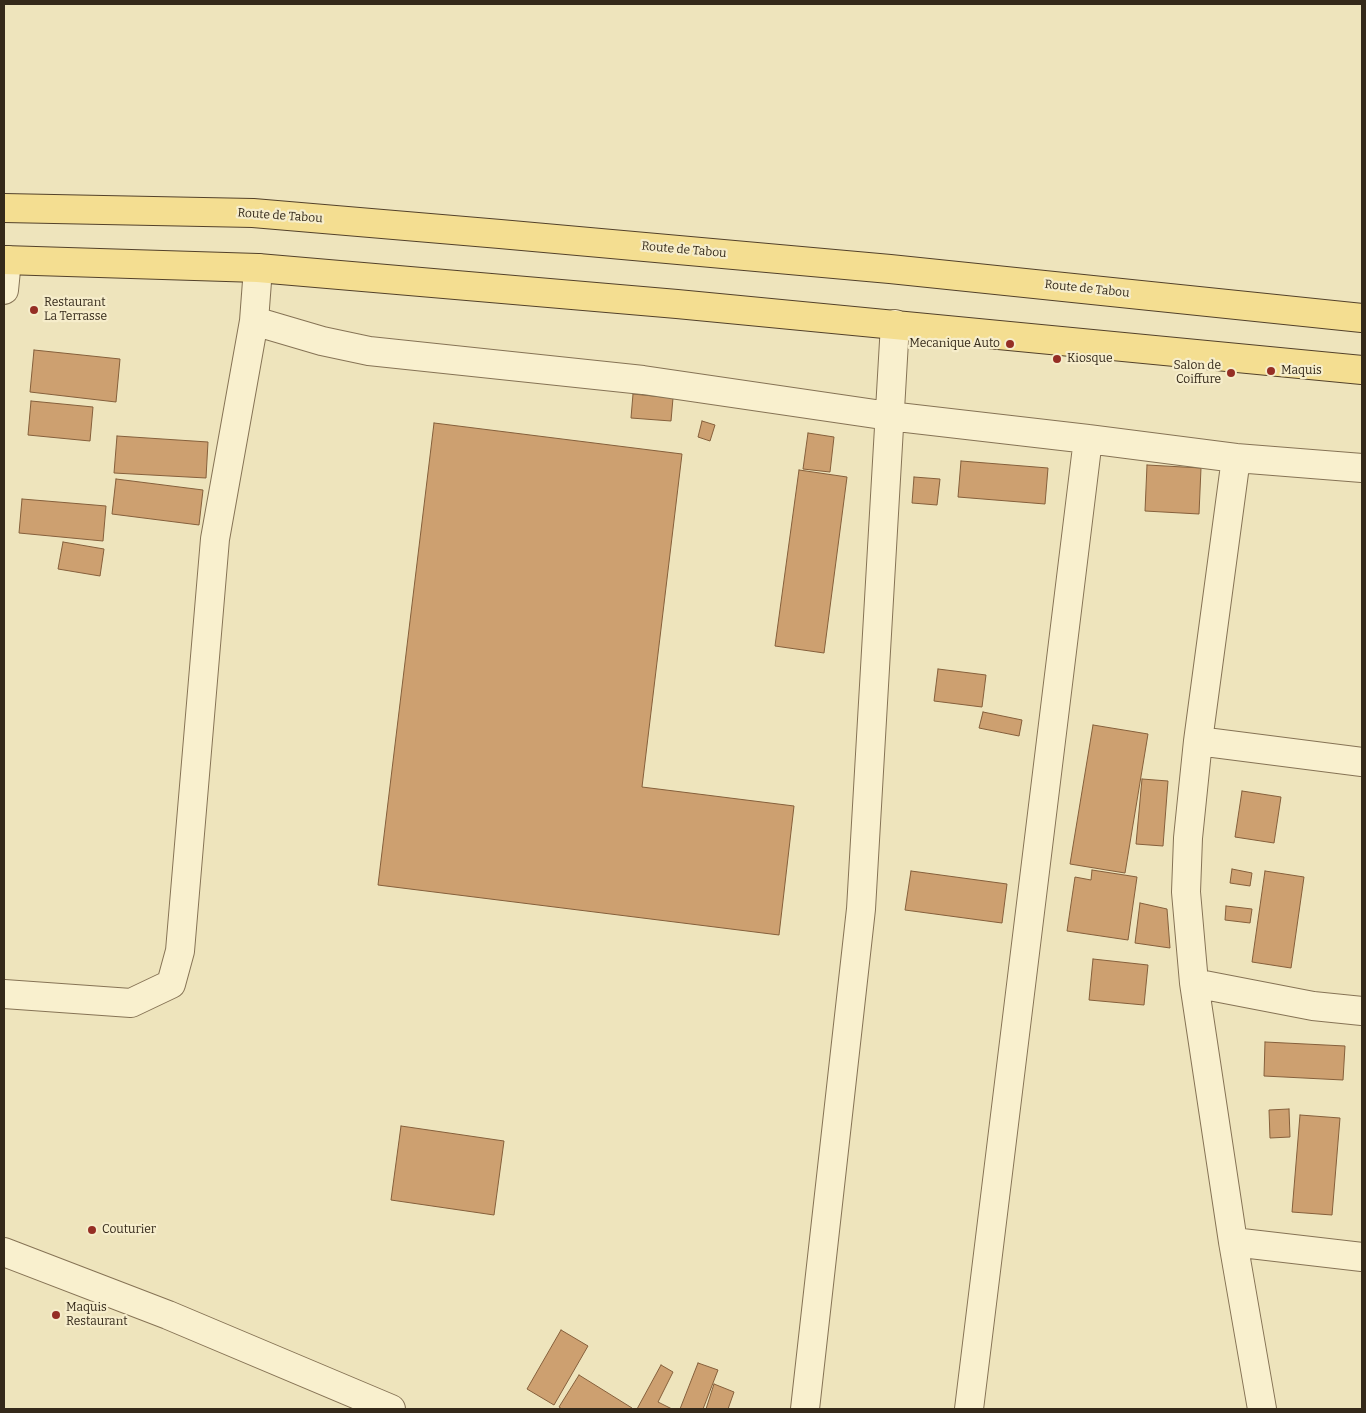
<!DOCTYPE html>
<style>
body{margin:0}
#map{position:relative;width:1366px;height:1413px;overflow:hidden;background:#eee4bc;font-family:Bitter,serif}
canvas{display:block}
.frame{position:absolute;inset:0;border:5px solid #34291a;pointer-events:none}
</style>
<div id="map">
<canvas width="1366" height="1413"></canvas>
<div class="frame"></div>
</div>
<script>
const g = document.querySelector('canvas').getContext('2d');
g.lineJoin = 'round';
function fillPath(path, color) {
  g.fillStyle = color;
  g.fill(path, 'evenodd');
}
function shape(rows) {
  const path = new Path2D();
  for (const r of rows) {
    path.moveTo(r[0], r[1]);
    for (let i = 2; i < r.length; i += 2) path.lineTo(r[i], r[i + 1]);
  }
  return path;
}
function stroke(path, color, width, dash) {
  g.strokeStyle = color;
  g.lineWidth = width;
  g.lineCap = dash ? 'butt' : 'round';
  g.setLineDash(dash || []);
  g.stroke(path);
}
function label(font, color, halo, rows, align = 'center') {
  g.font = font + ' Bitter,serif';
  g.lineWidth = 4.5;
  g.setLineDash([]);
  g.textBaseline = 'middle';
  g.strokeStyle = halo;
  g.fillStyle = color;
  for (const [text, x, y, turn = 0] of rows) {
    g.save();
    g.translate(x, y);
    g.rotate((+turn || 0) * Math.PI / 180);
    g.textAlign = isNaN(turn) ? turn : align;
    if (halo) g.strokeText(text, 0, 0);
    g.fillText(text, 0, 0);
    g.restore();
  }
}
const building = shape([
 [34,350,120,359,116,402,30,392,34,350],
 [633,394,673,398,671,421,631,418,633,394],
 [31,401,93,407,90,441,28,435,31,401],
 [702,421,715,425,710,441,698,437,702,421],
 [434,423,682,454,642,787,794,806,779,935,378,885,434,423],
 [808,433,834,437,830,472,803,469,808,433],
 [117,436,208,442,206,478,114,473,117,436],
 [961,461,1048,468,1045,504,958,497,961,461],
 [1147,465,1201,468,1199,514,1145,511,1147,465],
 [799,470,847,477,824,653,775,646,799,470],
 [914,477,940,479,937,505,912,503,914,477],
 [116,479,203,490,199,525,112,514,116,479],
 [22,499,106,506,103,541,19,533,22,499],
 [63,542,104,549,100,576,58,569,63,542],
 [938,669,986,675,982,707,934,701,938,669],
 [983,712,1022,720,1019,736,979,728,983,712],
 [1093,725,1148,734,1125,873,1070,864,1093,725],
 [1142,779,1168,781,1163,846,1136,844,1142,779],
 [1242,791,1281,797,1274,843,1235,837,1242,791],
 [1232,869,1252,873,1250,886,1230,883,1232,869],
 [1092,870,1137,877,1128,940,1067,931,1075,877,1091,880,1092,870],
 [911,871,1007,884,1002,923,905,910,911,871],
 [1265,871,1304,877,1291,968,1252,962,1265,871],
 [1140,903,1167,909,1170,948,1135,943,1140,903],
 [1226,906,1252,909,1250,923,1225,920,1226,906],
 [1093,959,1148,965,1144,1005,1089,1000,1093,959],
 [1265,1042,1345,1046,1343,1080,1264,1076,1265,1042],
 [1289,1109,1290,1137,1270,1138,1269,1110,1289,1109],
 [1300,1115,1340,1118,1332,1215,1292,1212,1300,1115],
 [401,1126,504,1141,494,1215,391,1200,401,1126],
 [561,1330,588,1346,554,1405,527,1389,561,1330],
 [698,1363,718,1370,703,1409,680,1409,698,1363],
 [661,1365,673,1372,658,1402,672,1409,637,1409,661,1365],
 [579,1375,632,1408,632,1409,562,1409,559,1407,579,1375],
 [714,1384,734,1392,728,1409,706,1409,714,1384]
]);
const street = shape([
 [4,290,7,260],
 [254,321,322,341,369,351,643,380,889,416,1088,439,1236,458,1362,468],
 [1236,458,1198,741,1188,838,1186,892,1194,983,1233,1242,1262,1409],
 [1198,741,1362,762],
 [1194,983,1313,1006,1362,1011],
 [4,994,131,1003,171,984,180,951,215,539,254,321,258,268],
 [1233,1242,1362,1257],
 [4,1252,168,1315,391,1409],
 [805,1409,861,909,895,324],
 [969,1409,1088,439]
]);
const primary = shape([
 [4,208,253,213,500,234,890,269,1362,318],
 [4,260,258,268,677,304,1362,370]
]);
const markers = [
 [34,310,5,"#952e24"],
 [1010,344,5,"#952e24"],
 [1057,359,5,"#952e24"],
 [1271,371,5,"#952e24"],
 [1231,373,5,"#952e24"],
 [92,1230,5,"#952e24"],
 [56,1315,5,"#952e24"]
];
const streetNames = [
 ["Route de Tabou",280,216,4],
 ["Route de Tabou",684,250,5],
 ["Route de Tabou",1087,289,6]
];
const poiNames = [
 ["Restaurant",44,303],
 ["La Terrasse",44,317],
 ["Mecanique Auto",1000,344,"right"],
 ["Kiosque",1067,359],
 ["Salon de",1221,366,"right"],
 ["Coiffure",1221,380,"right"],
 ["Maquis",1281,371],
 ["Couturier",102,1230],
 ["Maquis",66,1308],
 ["Restaurant",66,1322]
];
fillPath(building, '#cda070');
stroke(building, '#855f3b', 1);
stroke(street, '#867355', 30);
stroke(primary, '#53412a', 30);
stroke(street, '#f9f0ce', 28);
stroke(primary, '#f4de91', 28);
for (const [x, y, r, color] of markers) {
  const dot = new Path2D();
  dot.arc(x, y, r, 0, 2 * Math.PI);
  g.fillStyle = color;
  g.fill(dot);
  stroke(dot, '#f6edcb', 2);
}
label('12px', '#34291a', '#f6edcb', streetNames);
label('12px', '#34291a', '#f6edcb', poiNames, 'left');
</script>
